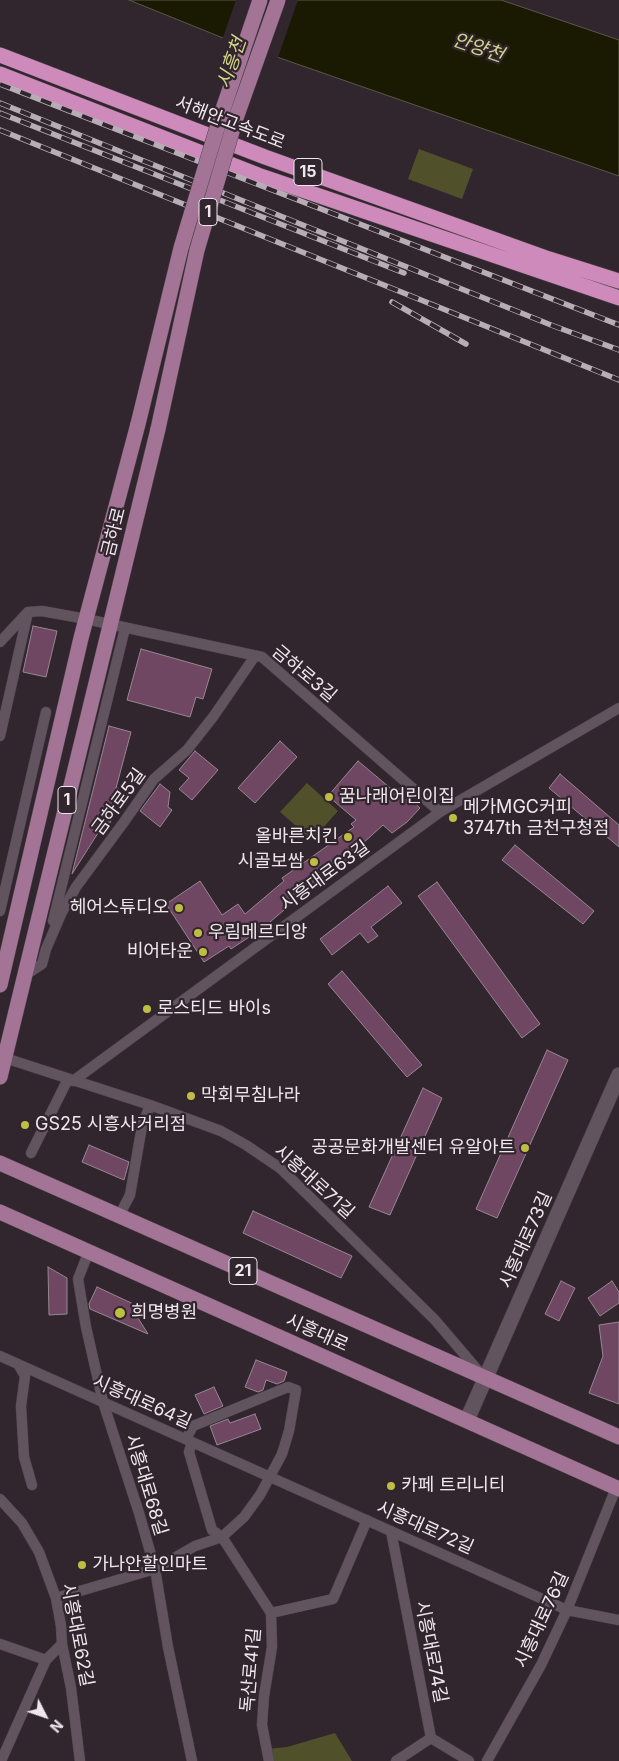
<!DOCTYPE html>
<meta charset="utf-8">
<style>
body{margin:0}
#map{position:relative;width:619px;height:1761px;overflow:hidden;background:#31252e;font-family:Inter,sans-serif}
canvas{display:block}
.north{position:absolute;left:20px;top:1691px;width:50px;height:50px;-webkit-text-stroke:4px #31252e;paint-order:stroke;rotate:131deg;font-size:14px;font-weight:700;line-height:20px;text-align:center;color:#f0e7ed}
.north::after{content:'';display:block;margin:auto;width:18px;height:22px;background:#f0e7ed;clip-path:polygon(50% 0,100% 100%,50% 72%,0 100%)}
</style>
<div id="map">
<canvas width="619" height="1761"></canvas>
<div class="north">N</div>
</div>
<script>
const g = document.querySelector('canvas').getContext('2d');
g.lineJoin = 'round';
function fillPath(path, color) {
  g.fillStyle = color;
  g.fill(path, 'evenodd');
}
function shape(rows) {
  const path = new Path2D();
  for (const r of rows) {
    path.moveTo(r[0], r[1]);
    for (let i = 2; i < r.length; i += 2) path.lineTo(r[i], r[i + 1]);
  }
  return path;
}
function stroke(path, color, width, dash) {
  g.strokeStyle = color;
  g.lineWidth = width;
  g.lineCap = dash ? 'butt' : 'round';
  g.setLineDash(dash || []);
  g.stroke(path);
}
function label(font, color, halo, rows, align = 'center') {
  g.font = font + ' Inter,"Noto Sans KR",sans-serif';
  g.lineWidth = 4.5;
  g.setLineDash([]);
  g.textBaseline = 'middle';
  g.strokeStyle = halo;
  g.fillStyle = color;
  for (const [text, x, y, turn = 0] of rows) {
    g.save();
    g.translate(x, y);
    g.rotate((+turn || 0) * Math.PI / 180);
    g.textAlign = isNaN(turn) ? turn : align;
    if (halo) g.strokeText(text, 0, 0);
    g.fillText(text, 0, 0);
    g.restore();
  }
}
const green = shape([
 [419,149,473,169,462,199,408,179],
 [307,783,338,811,312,840,280,812],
 [335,1733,352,1761,269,1761,267,1749,287,1747]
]);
const water = shape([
 [129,0,501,0,619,40,619,176,228,40,129,0]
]);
const pier = shape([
 [236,0,298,0,277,60,222,40]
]);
const building = shape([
 [33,626,57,631,46,677,23,672,33,626],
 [141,649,212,669,203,699,196,697,190,717,127,700,141,649],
 [109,726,131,732,116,788,119,789,110,823,105,822,72,874,109,726],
 [280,741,297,757,255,803,238,788,280,741],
 [195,751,218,770,192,800,179,789,189,778,179,770,195,751],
 [358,761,395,792,398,788,420,808,407,822,392,833,383,825,362,844,366,848,298,898,263,928,231,949,229,946,204,962,166,904,200,881,222,915,238,904,245,914,284,881,282,878,354,827,351,824,356,820,328,796,358,761],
 [560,774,619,825,619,847,549,788,560,774],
 [160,784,170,792,168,807,172,810,160,827,140,811,160,784],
 [515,845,594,911,583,924,502,860,515,845],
 [437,882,540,1024,522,1038,418,896,437,882],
 [388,886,402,903,371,927,378,936,368,943,360,933,332,955,320,939,388,886],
 [342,971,422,1065,407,1077,328,984,342,971],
 [547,1050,568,1060,497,1218,476,1209,547,1050],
 [423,1088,442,1098,390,1215,369,1207,423,1088],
 [89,1145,129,1162,124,1180,82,1162,89,1145],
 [253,1211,352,1256,341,1278,243,1233,253,1211],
 [48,1267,67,1278,67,1314,49,1315,48,1267],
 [561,1281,575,1288,559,1321,545,1314,561,1281],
 [612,1281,619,1292,619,1303,600,1316,588,1298,612,1281],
 [97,1287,142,1308,138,1318,148,1334,90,1309,89,1304,97,1287],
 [619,1322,619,1404,589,1393,603,1356,599,1325,619,1322],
 [256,1360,287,1372,284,1381,277,1384,266,1380,263,1390,258,1392,245,1387,256,1360],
 [214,1387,223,1406,204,1414,195,1395,214,1387],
 [255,1414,261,1429,217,1445,210,1426,228,1419,230,1423,255,1414]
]);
const street = shape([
 [0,642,28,612,42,611,86,619,262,657,440,812],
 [0,736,28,612],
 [0,911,46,712],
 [53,921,125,628],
 [24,976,42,964,46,949,62,912,76,887,124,822,154,779,187,750,213,717,255,656],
 [5,1058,150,1105,221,1131,246,1145,280,1168,311,1198,435,1320,481,1374],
 [73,1081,440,812,619,708],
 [31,1153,68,1079],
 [119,1216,130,1195,142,1126,150,1105],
 [89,1251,78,1279,86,1327,103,1402,139,1513,155,1569,168,1647,192,1761],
 [0,1356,567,1610,619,1620],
 [18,1364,25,1376,21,1406,24,1457,32,1485],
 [192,1442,189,1452,212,1530,222,1537,271,1613,272,1647,264,1696,262,1725,269,1761],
 [0,1499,22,1523,39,1552,56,1598,61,1626,62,1644,71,1688,80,1761],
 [391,1531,431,1738,396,1761],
 [56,1598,155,1569,195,1546,222,1537,244,1517,260,1495,282,1454,289,1431,296,1390,288,1387,193,1426,186,1439],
 [271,1613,333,1599,367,1520],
 [0,1644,46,1660,62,1644],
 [431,1738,469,1761],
 [1,1761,46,1660],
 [487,1761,541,1665,567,1610,616,1488]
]);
const secondary = shape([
 [467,1420,619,1075]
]);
const primary = shape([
 [0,985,81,638,138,424],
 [0,1077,158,429],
 [0,1163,619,1437],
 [0,1212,619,1489]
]);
const highway = shape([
 [0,55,265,157,549,259,619,281],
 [0,74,258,175,619,298]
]);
const rail = shape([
 [0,84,619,325],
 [0,103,551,325,619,350],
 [0,113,404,273],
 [0,130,619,380],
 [392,302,466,344]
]);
const primaryBridge = shape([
 [138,424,181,248,221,115,260,0],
 [158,429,197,250,236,118,278,0]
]);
const markers = [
 [329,797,5,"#bebf42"],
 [453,818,5,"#bebf42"],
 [348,837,5,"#bebf42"],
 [314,862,5,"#bebf42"],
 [179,908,5,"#bebf42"],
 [198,933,5,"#bebf42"],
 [203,952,5,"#bebf42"],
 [147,1009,5,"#bebf42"],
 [191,1096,5,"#bebf42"],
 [25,1125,5,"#bebf42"],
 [525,1148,5,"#bebf42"],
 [120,1313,6,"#bebf42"],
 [391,1486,5,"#bebf42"],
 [82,1565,5,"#bebf42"]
];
const shields = [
 [308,172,28],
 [208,212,18],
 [67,800,18],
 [243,1271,28]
];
const shieldNames = [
 ["15",308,172],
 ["1",208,212],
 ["1",67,800],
 ["21",243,1271]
];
const streetNames = [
 ["서해안고속도로",230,123,21],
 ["금하로",114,532,-76],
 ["금하로3길",304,674,40],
 ["금하로5길",119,802,-54],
 ["시흥대로63길",325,876,-36],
 ["시흥대로71길",314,1182,42],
 ["시흥대로73길",526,1240,-66],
 ["시흥대로",317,1333,24],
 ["시흥대로64길",142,1402,24],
 ["시흥대로68길",146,1485,73],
 ["시흥대로72길",425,1528,24],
 ["시흥대로76길",542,1620,-65],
 ["시흥대로62길",77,1635,79],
 ["시흥대로74길",431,1652,79],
 ["독산로41길",251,1670,-85]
];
const poiNames = [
 ["꿈나래어린이집",339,797],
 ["메가MGC커피",463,808],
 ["3747th 금천구청점",463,829],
 ["올바른치킨",338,837,"right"],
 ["시골보쌈",304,862,"right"],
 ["헤어스튜디오",169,908,"right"],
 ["우림메르디앙",208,933],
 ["비어타운",193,952,"right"],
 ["로스티드 바이s",157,1009],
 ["막회무침나라",201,1096],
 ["GS25 시흥사거리점",35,1125],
 ["공공문화개발센터 유알아트",515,1148,"right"],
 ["희명병원",131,1313],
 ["카페 트리니티",401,1486],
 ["가나안할인마트",92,1565]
];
const waterNames = [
 ["안양천",478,48,19],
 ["시흥천",232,63,-71]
];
fillPath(green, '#50512a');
fillPath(water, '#1a1a02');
stroke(water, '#5a5848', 1);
fillPath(pier, '#31252e');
fillPath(building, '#6f4763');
stroke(building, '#978792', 1);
stroke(street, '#4d424a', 11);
stroke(secondary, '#4d424a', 16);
stroke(primary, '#4d424a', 16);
stroke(highway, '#4d424a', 16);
stroke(street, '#62545e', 10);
stroke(secondary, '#62545e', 15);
stroke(primary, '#a37495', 15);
stroke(highway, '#ce8aba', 15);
stroke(rail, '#b7adb4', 5.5);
stroke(rail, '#31252e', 4, [11]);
stroke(primaryBridge, '#4d424a', 16, []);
stroke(primaryBridge, '#a37495', 15);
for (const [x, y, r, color] of markers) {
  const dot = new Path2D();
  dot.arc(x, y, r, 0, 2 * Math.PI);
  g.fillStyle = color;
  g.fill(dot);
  stroke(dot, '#31252e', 2);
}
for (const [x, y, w] of shields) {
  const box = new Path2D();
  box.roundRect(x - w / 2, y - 13.5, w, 27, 4);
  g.fillStyle = '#31252e';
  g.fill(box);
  stroke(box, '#f0e7ed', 1);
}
label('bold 16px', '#f0e7ed', null, shieldNames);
label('18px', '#f0e7ed', '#31252e', streetNames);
label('18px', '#f0e7ed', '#31252e', poiNames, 'left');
label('italic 19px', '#d2d487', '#31252e', waterNames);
</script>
